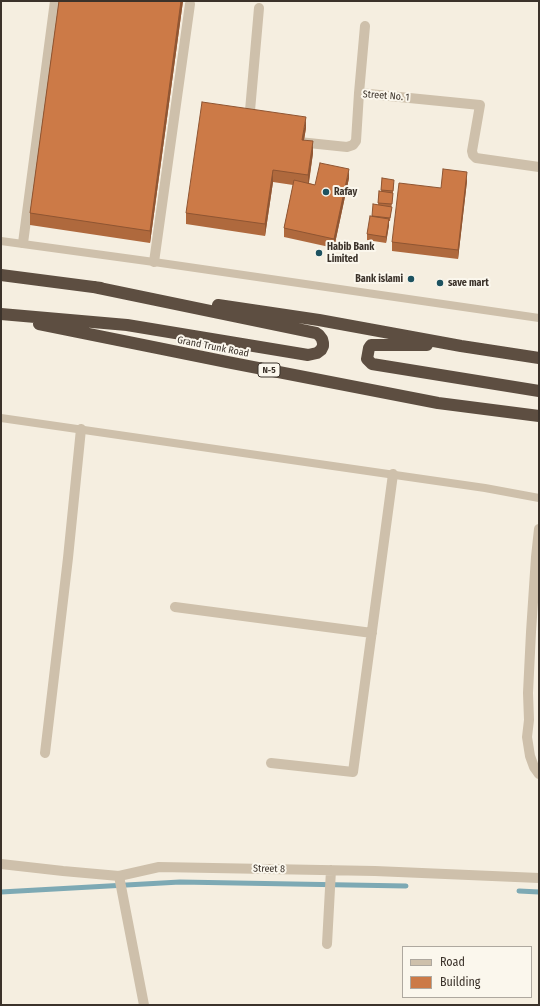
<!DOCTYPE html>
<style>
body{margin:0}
#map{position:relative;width:540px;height:1006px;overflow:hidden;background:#f5eee0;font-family:"Fira Sans Condensed",sans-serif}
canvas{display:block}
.frame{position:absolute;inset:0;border:2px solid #3b322a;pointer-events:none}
.legend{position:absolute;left:402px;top:946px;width:130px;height:52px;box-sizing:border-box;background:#fbf7ed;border:1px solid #aea89f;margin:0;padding:5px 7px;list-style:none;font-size:12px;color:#3b322a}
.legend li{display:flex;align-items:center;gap:8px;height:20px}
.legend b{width:20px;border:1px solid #aea89f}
</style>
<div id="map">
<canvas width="540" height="1006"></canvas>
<div class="frame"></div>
<ul class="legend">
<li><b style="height:5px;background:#cec0ab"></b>Road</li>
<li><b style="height:11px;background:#cc7a47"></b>Building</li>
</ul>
</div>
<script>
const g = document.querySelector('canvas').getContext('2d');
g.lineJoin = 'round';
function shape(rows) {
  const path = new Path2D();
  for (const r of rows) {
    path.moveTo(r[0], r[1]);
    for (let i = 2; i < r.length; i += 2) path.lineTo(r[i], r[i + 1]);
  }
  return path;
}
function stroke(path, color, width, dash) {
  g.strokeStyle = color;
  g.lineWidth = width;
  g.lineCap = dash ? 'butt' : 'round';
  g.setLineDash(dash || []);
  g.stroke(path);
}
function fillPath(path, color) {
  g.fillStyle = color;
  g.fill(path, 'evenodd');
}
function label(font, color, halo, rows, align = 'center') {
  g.font = font + ' "Fira Sans Condensed",sans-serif';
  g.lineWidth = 4;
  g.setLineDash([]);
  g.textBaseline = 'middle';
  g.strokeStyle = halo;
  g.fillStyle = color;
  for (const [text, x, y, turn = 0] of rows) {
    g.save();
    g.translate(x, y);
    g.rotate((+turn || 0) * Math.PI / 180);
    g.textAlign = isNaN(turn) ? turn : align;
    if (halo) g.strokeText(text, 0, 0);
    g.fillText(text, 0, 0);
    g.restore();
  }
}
const stream = shape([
 [519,891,539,892],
 [1,892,180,882,406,886]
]);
const lane = shape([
 [1,241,154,262,539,318],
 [1,418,485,488,539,498]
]);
const street = shape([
 [359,93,365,26],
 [249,122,259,8],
 [299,142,347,147,353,145,356,141,359,93,480,105,472,151,473,155,476,158,539,167],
 [23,243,55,1],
 [154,262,190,4],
 [539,529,536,557,531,632,528,693,529,720,527,737,530,756,534,767,539,774],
 [175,607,372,633],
 [45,753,68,558,81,429],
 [271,763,353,772,393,474],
 [1,864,63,871,119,876,159,867,375,871,539,878],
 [119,876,144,1005],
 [327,944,331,870]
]);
const highway = shape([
 [1,275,101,288],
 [218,305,319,320,461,346,539,358],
 [1,314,127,325,308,355,317,353,321,350,323,346,323,343,322,339,319,335,316,333,94,287],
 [39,324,227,362,438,403,539,416],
 [427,345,371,345,369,348,367,359,372,364,539,391]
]);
const wall = shape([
 [59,1,183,1,150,243,30,225,30,213],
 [306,128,304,140,313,153,309,183,315,185,349,178,334,248,284,237,284,228,293,185,273,182,265,236,186,224,186,213],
 [382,178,394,183,390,221,389,221,389,225,386,243,367,240,367,234,372,216,378,205,379,191,381,192],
 [467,181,458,259,392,251,392,242,441,188]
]);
const shadedWall = shape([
 [181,1,183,1,150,243,150,231],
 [306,117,306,128,302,151,302,140],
 [313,141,313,153,308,187,308,175],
 [349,169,349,178,334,248,334,239],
 [273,170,273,182,265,236,265,224],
 [467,172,467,181,458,259,458,250],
 [389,219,389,225,386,243,386,237]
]);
const building = shape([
 [59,1,181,1,150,231,30,213,59,1],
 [202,102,306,117,302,140,313,141,308,175,273,170,265,224,186,213,202,102],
 [320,163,349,169,334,239,284,228,294,180,315,185,320,163],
 [443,169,467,172,458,250,392,242,399,183,441,188,443,169],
 [382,178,394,180,393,191,381,190,382,178],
 [379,191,393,193,392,204,378,203,379,191],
 [373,204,392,207,390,218,372,216,373,204],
 [370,216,389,219,386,237,367,234,370,216]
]);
const markers = [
 [326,192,4,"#1d5260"],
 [319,253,4,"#1d5260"],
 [411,279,4,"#1d5260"],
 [440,283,4,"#1d5260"]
];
const shields = [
 [269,370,22]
];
const shieldNames = [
 ["N-5",269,370]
];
const streetNames = [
 ["Street No. 1",386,96,4],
 ["Grand Trunk Road",213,347,11],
 ["Street 8",269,869,1]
];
const poiNames = [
 ["Rafay",334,192],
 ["Habib Bank",327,247],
 ["Limited",327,259],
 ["Bank islami",403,279,"right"],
 ["save mart",448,283]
];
stroke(stream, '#7da9b4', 5);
stroke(lane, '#cec0ab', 8);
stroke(street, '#cec0ab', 10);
stroke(highway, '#5d4e41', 12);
fillPath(wall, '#af693d');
fillPath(shadedWall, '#8f5532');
fillPath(building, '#cc7a47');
stroke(building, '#8f5532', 1);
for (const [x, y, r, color] of markers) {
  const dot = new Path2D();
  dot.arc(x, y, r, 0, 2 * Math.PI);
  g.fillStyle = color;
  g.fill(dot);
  stroke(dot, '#fbf7ed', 1.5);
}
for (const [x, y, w] of shields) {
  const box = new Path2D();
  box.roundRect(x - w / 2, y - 7, w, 14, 3);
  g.fillStyle = '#fbf7ed';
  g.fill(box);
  stroke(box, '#3b322a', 1);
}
label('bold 9px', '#3b322a', null, shieldNames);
label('10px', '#3b322a', '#fbf7ed', streetNames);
label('bold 10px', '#3b322a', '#fbf7ed', poiNames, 'left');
</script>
